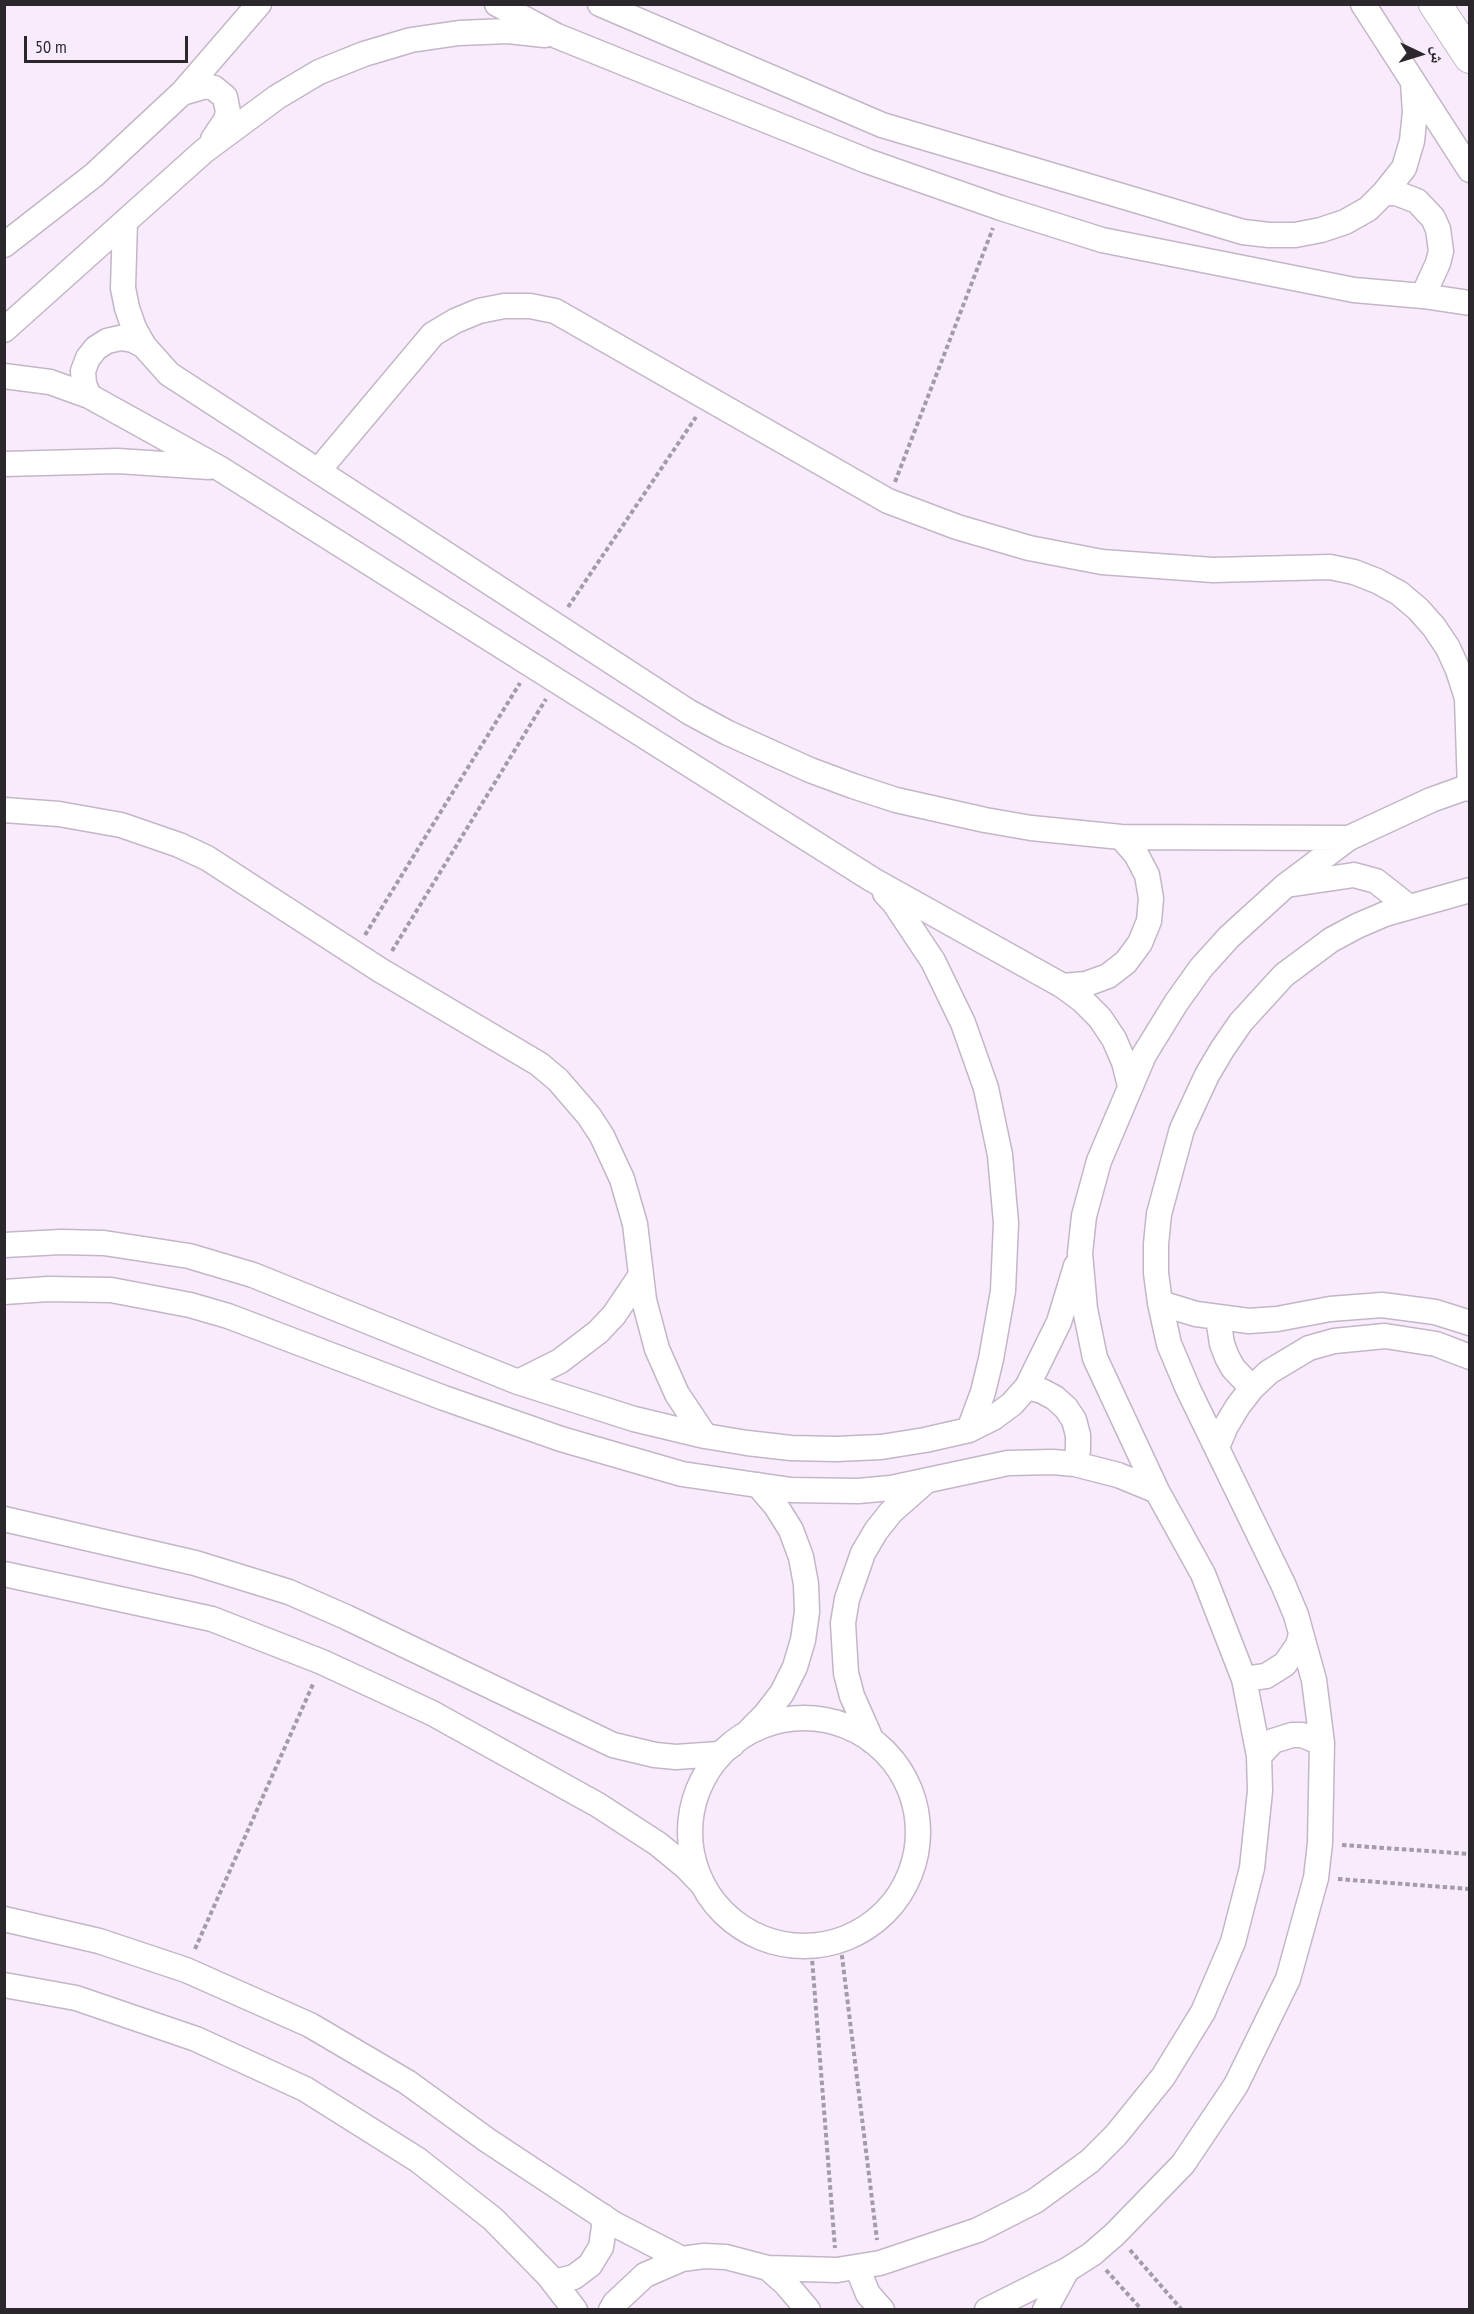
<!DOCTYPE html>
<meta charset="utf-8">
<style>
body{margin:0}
#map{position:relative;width:1474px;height:2314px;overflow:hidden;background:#f8ecfc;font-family:"PT Sans Narrow","Noto Naskh Arabic",sans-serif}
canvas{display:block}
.frame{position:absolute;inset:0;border:6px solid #2c272d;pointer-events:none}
.north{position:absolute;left:1390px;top:24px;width:60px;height:60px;-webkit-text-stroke:4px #f8ecfc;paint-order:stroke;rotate:94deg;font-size:16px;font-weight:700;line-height:24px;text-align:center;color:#2c272d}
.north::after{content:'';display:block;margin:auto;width:21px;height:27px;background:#2c272d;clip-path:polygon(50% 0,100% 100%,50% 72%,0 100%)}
.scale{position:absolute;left:24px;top:36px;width:164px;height:27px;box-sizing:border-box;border:3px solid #2c272d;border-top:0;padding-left:8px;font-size:18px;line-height:21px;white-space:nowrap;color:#2c272d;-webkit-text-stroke:4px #f8ecfc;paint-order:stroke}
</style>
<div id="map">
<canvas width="1474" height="2314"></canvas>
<div class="frame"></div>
<div class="north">ش</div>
<div class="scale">50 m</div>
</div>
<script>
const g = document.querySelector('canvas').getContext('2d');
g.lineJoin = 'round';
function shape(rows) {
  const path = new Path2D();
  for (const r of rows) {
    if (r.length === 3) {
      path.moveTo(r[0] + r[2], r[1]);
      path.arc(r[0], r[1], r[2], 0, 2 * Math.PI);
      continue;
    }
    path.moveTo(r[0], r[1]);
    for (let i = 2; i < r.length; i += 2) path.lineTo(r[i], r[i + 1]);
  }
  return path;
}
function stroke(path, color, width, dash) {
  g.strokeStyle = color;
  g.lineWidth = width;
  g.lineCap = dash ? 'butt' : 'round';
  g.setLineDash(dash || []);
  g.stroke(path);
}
const path = shape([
 [895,482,993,228],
 [568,607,696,417],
 [365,935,520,683],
 [392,951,546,699],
 [1342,1845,1470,1854],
 [1338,1879,1470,1889],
 [840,1940,877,2240],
 [811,1946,835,2248],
 [195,1949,314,1682],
 [1130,2250,1182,2310],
 [1106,2270,1142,2310]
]);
const minor = shape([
 [497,4,557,36,867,161,1001,208,1102,240,1354,290,1423,296,1470,303],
 [600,4,882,125,1243,232,1269,235,1295,235,1321,230,1345,222,1368,209,1384,193,1404,168,1412,141,1415,112,1413,83],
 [1363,4,1470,170],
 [182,93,206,86,214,88,225,97,228,112,226,120,213,139],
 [1384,193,1396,193,1417,201,1433,218,1438,229,1441,251,1438,263,1423,296],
 [125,222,123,288,127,308,134,328,144,346,169,374,689,712,728,733,810,770,853,786,896,800,985,820,1031,828,1121,837,1349,838],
 [4,245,94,175,182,93,259,4],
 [4,330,204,151,277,97,319,72,364,54,411,40,459,33,508,31,545,35],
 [4,376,50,382,89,396,219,468,873,880,1063,986,1082,1000,1100,1018,1114,1039,1124,1062,1130,1086],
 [89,396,84,384,83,371,88,358,96,348,107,341,120,338,133,340,144,346],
 [4,464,118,461,209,467],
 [318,471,433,334,455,321,479,311,504,306,530,306,555,311,888,501,957,527,1029,548,1102,562,1213,570,1330,567,1354,572,1377,581,1399,593,1418,609,1434,627,1448,648,1458,670,1467,698,1470,789],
 [4,810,59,814,121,825,179,845,207,858,380,970,539,1064,558,1080,589,1116,602,1136,622,1179,635,1224,644,1300,657,1349,677,1394,705,1436],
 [1293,884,1354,875,1376,881,1409,907],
 [885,893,895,904,933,961,963,1023,986,1088,1000,1155,1006,1223,1003,1291,991,1359,983,1392,969,1430],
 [1063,986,1086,984,1108,976,1126,962,1140,943,1149,921,1151,898,1147,875,1136,854,1121,837],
 [4,1245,61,1242,104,1243,189,1256,253,1275,518,1382,634,1419,705,1436,747,1443,791,1448,836,1449,881,1447,925,1440,969,1430,993,1418,1012,1404,1027,1387,1059,1322,1076,1266],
 [4,1292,48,1289,111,1290,190,1305,228,1316,444,1398,561,1439,682,1474,791,1490,858,1491,891,1488,1008,1463,1053,1462,1075,1464,1118,1475,1157,1491],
 [1160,1303,1196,1314,1249,1321,1277,1319,1330,1309,1382,1305,1435,1312,1470,1323],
 [1218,1318,1222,1344,1227,1357,1233,1368,1252,1388],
 [518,1382,560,1361,598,1332,614,1315,641,1275],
 [1027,1387,1042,1391,1055,1398,1066,1408,1074,1420,1078,1435,1078,1450,1075,1464],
 [1217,1447,1226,1426,1238,1406,1252,1388,1269,1372,1309,1348,1334,1341,1385,1336,1436,1344,1470,1357],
 [4,1519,195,1563,289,1592,346,1617,613,1745,655,1755,676,1757,719,1754,732,1745],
 [4,1574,212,1619,322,1662,432,1713,598,1805,658,1844,686,1867,703,1885],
 [1244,1679,1266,1676,1285,1664,1298,1645,1301,1634],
 [804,1832,114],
 [751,1729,765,1715,782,1693,795,1667,803,1640,807,1612,806,1584,801,1557,791,1530,776,1506,758,1485],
 [872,1741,852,1696,846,1673,843,1623,847,1599,863,1553,876,1531,891,1512,925,1482],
 [1259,1756,1273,1741,1292,1735,1302,1735,1322,1743],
 [4,1919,99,1941,186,1970,310,2025,407,2082,487,2140,614,2224,682,2259],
 [4,1985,76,1998,196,2039,305,2089,418,2160,493,2219,548,2275,575,2310],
 [857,2267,868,2294,882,2310],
 [768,2268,837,2270,880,2263,978,2230,1035,2201,1090,2161,1116,2135,1163,2077,1203,2012,1233,1942,1252,1868,1260,1791,1259,1756,1244,1679,1203,1574,1157,1491,1095,1358,1085,1309,1080,1253,1084,1216,1099,1161,1144,1055,1176,1003,1201,968,1229,937,1285,886,1349,838,1431,800,1470,786],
 [554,2282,574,2277,590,2265,601,2247,604,2227,603,2216],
 [611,2310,615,2303,645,2275,682,2259,704,2256,726,2257,768,2268,786,2284,808,2310],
 [987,2310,1067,2270,1092,2254,1115,2234,1183,2164,1236,2085,1288,1979,1316,1878,1320,1843,1322,1743,1314,1680,1296,1615,1283,1584,1188,1389,1169,1344,1160,1303,1156,1273,1156,1244,1159,1214,1182,1129,1207,1075,1223,1048,1241,1022,1284,975,1331,940,1357,926,1385,914,1470,890],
 [1045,2310,1067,2270]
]);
const major = shape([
 [1435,4,1470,57]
]);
stroke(minor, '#c3b6c6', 27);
stroke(major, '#c3b6c6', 34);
stroke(path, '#a49ba7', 4, [4.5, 3]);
stroke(minor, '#fff', 24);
stroke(major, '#fff', 32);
</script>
